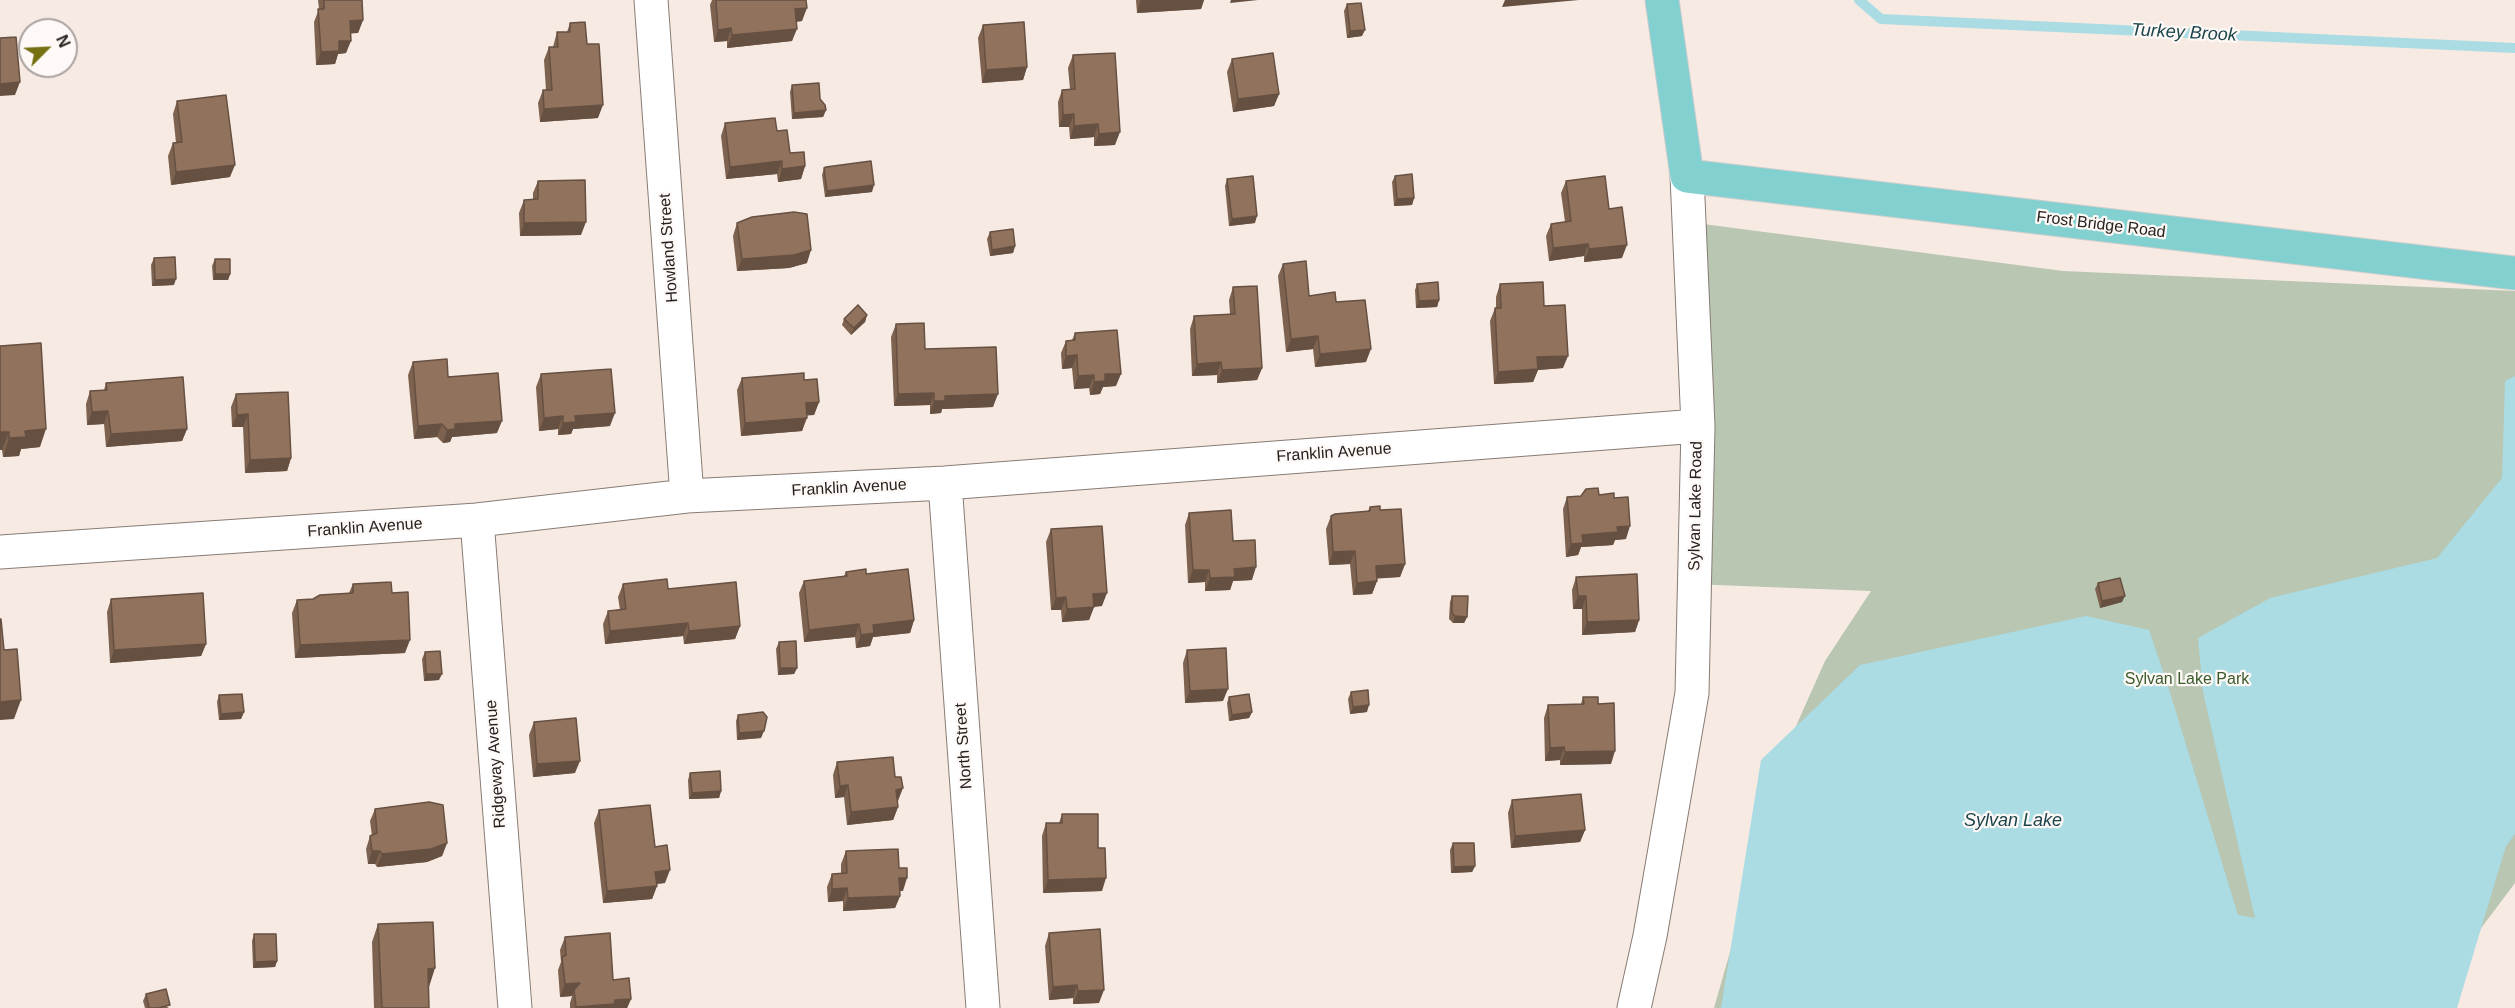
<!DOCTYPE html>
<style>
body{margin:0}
#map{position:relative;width:2515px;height:1008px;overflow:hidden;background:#f7eae3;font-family:Arial,sans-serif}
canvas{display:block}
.north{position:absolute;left:18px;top:18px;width:60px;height:60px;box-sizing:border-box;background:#fef9f6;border:2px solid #a8a3a0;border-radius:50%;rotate:66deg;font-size:16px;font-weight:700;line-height:24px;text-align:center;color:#26221f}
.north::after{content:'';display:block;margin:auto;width:21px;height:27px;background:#757012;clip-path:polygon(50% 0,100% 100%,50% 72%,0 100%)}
</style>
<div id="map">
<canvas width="2515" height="1008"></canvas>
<div class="north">N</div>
</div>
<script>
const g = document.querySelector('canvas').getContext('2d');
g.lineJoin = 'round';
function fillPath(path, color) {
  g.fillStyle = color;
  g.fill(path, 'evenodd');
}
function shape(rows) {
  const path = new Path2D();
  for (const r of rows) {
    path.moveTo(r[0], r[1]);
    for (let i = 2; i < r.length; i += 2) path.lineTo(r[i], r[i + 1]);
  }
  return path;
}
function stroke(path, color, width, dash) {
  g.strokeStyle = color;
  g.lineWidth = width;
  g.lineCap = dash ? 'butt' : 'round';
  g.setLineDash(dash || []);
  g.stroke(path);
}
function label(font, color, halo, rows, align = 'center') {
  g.font = font + ' Arial,sans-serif';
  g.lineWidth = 4.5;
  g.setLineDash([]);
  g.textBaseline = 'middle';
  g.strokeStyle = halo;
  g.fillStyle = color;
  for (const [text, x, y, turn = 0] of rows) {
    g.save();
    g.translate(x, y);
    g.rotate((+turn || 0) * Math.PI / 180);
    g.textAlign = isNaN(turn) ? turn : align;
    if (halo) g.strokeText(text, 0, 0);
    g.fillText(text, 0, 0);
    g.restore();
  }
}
const green = shape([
 [1703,224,2063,271,2515,291,2515,883,2421,1008,1714,1008,1792,735,1825,661,1871,591,1690,584]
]);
const water = shape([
 [2515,376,2515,834,2506,846,2457,1008,1721,1008,1761,760,1860,665,2086,616,2149,630,2168,686,2238,915,2255,918,2203,692,2198,638,2270,598,2437,558,2502,478,2505,381]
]);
const stream = shape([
 [1859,0,1881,19,2515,48]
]);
const minor = shape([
 [651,0,687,496],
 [945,483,983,1008],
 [477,520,515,1008],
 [0,552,477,520,687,496,945,483,1698,426],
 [1634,1008,1650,936,1692,693,1698,426,1687,176]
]);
const major = shape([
 [1662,0,1687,176,2515,273]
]);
const wall = shape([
 [318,0,362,0,363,20,358,33,350,33,346,53,338,54,335,64,316,65,314,22,319,9],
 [712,0,806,0,802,21,796,22,792,41,727,48,727,41,714,42,710,5],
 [1136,0,1204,0,1201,9,1137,13],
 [1347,4,1362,36,1347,38,1344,11],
 [570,23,587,44,598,118,540,122,538,103,543,90,546,90,544,60,549,47,553,47,557,32,567,32],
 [983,25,1027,67,1023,80,982,83,978,38],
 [1073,55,1115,145,1094,146,1094,137,1070,139,1069,127,1059,127,1058,102,1062,90,1070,89,1068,68],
 [1232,59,1279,94,1274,106,1233,112,1227,72],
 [792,85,820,99,826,110,823,117,792,119,790,92],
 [177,101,230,177,171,185,168,156,173,143,176,143,173,114],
 [725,123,777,131,790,153,805,166,801,179,778,182,777,174,726,179,721,136],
 [824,168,872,192,825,197,822,175],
 [1395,176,1414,198,1412,205,1394,206,1392,182],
 [1227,179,1255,223,1229,226,1225,186],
 [538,181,581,235,520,236,519,213,524,200,533,199,533,193],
 [1566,181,1609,209,1622,258,1584,262,1584,256,1549,261,1546,236,1551,224,1565,222,1561,193],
 [737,223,807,263,789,268,737,271,733,236],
 [990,232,1015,246,1013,253,990,256,987,239],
 [154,258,174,285,152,286,151,265],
 [215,259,230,274,228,280,213,280,212,266],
 [1283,264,1309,296,1336,302,1366,362,1315,367,1313,349,1286,352,1278,276],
 [1417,284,1439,300,1437,307,1416,308,1415,290],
 [1500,284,1544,306,1563,368,1538,370,1533,382,1494,384,1490,321,1495,308,1496,308,1496,297],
 [1233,287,1262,368,1257,380,1217,383,1217,375,1192,376,1190,329,1194,316,1230,314,1229,300],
 [867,315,865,322,851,335,842,325,844,319],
 [896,324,925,349,993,407,942,409,941,413,930,414,930,405,894,406,891,337],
 [1075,333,1116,386,1103,387,1100,394,1090,395,1089,388,1074,389,1072,368,1062,369,1061,353,1066,341,1072,340],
 [0,346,40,447,21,449,19,456,3,457,2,450],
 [413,362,448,377,497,433,452,437,450,442,443,443,437,437,414,439,408,375],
 [541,374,610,426,573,429,571,434,558,435,558,429,539,431,536,387],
 [742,378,804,380,819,402,814,415,807,415,802,431,741,436,737,390],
 [106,383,187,429,182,441,106,447,104,424,87,425,86,404,90,391,104,390],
 [236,394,291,458,287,471,245,473,243,427,232,427,231,407],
 [1599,495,1614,498,1626,539,1615,540,1613,545,1581,547,1578,555,1566,557,1563,509,1567,497],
 [1370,507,1380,510,1405,564,1400,577,1377,578,1377,581,1372,594,1353,595,1350,564,1329,565,1326,529,1331,516,1368,511],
 [1189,513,1233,541,1252,580,1233,581,1230,590,1205,591,1205,582,1188,583,1185,525],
 [1051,529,1102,606,1094,607,1089,620,1062,622,1061,610,1051,610,1046,542],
 [846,572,866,574,914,620,910,633,873,637,870,646,856,648,855,637,804,642,799,593,804,581,844,576],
 [1576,577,1639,620,1635,632,1582,635,1582,609,1573,609,1572,590],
 [2098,583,2122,602,2100,608,2095,589],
 [353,584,392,593,405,653,295,658,292,613,297,600,313,599,349,593],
 [623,584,668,589,740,626,735,639,684,644,683,636,605,644,603,624,608,611,620,610,618,597],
 [1452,596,1467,617,1464,623,1453,623,1449,619,1450,602],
 [111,599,206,644,201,656,110,663,107,612],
 [779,642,797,668,794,674,778,675,776,649],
 [1187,650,1223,701,1185,703,1183,663],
 [425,652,439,680,424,681,422,659],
 [1351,692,1367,712,1350,714,1348,699],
 [219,695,244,712,241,719,219,720,217,702],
 [1229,697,1252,712,1249,718,1229,721,1227,703],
 [1583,697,1598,704,1611,764,1560,765,1560,760,1545,761,1544,718,1548,705,1581,704],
 [738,715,761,738,737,740,736,721],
 [534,722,575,773,533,777,529,735],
 [837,762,898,801,897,801,898,807,893,820,847,825,844,797,835,798,833,775],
 [690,773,721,791,719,798,689,799,688,780],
 [1512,800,1585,830,1580,842,1511,848,1508,813],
 [375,809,447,843,442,856,427,862,377,867,375,864,368,864,366,849,370,836,372,836,370,821],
 [599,810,655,847,665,883,657,884,657,886,652,899,603,903,594,823],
 [1062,814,1098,848,1102,891,1043,893,1042,836,1046,823,1059,823],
 [1453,843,1475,866,1472,872,1451,873,1450,850],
 [846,851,899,868,903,891,900,891,900,896,895,908,843,911,843,901,828,902,827,887,832,874,841,874,841,864],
 [378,924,429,987,429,1008,374,1008,372,942],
 [1049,933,1099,1003,1073,1004,1073,998,1049,1000,1045,946],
 [254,934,277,961,275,967,253,968,252,941],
 [565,937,613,980,631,999,627,1008,570,1008,570,1003,572,996,560,997,558,970,561,962,560,950],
 [146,994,169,1008,145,1008,143,1001]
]);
const shadedWall = shape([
 [1141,0,1204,0,1201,9,1137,13],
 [1231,0,1258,0,1230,3],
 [1505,0,1579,0,1502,7],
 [807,8,802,21,791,22,795,9],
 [363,20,358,33,345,34,350,21],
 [731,28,727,41,714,42,718,30],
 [797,29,792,41,727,48,732,35],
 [1365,30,1362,36,1347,38,1350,31],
 [339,41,351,41,346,53,338,54,335,64,316,65,321,52],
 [1027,67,1023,80,982,83,986,70],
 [20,82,15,95,0,96,0,84],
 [1279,94,1274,106,1233,112,1238,99],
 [603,105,598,118,540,122,544,109],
 [826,110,823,117,792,119,794,113],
 [1074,114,1069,127,1059,127,1063,115],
 [1098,124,1094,137,1070,139,1074,126],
 [1120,132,1115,145,1094,146,1099,134],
 [782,161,777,174,726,179,730,167],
 [235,165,230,177,171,185,176,172],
 [805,166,801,179,778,182,782,169],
 [874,185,872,192,825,197,827,191],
 [1414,198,1412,205,1394,206,1397,199],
 [1257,216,1255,223,1229,226,1232,219],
 [586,222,581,235,520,236,524,223],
 [1588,244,1584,256,1549,261,1553,248],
 [1627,245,1622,258,1584,262,1589,249],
 [1015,246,1013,253,990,256,992,250],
 [811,250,807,263,789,268,737,271,742,259],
 [215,274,230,274,228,280,213,280],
 [176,279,174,285,152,286,155,280],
 [1439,300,1437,307,1416,308,1419,301],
 [867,315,865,322,851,335,854,328],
 [1318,336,1313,349,1286,352,1291,339],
 [1371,349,1366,362,1315,367,1320,354],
 [1077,355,1072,368,1062,369,1066,356],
 [1568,356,1563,368,1538,370,1533,382,1494,384,1498,372,1537,357],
 [1221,362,1217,375,1192,376,1197,364],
 [1262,368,1257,380,1217,383,1222,370],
 [1105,374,1121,374,1116,386,1103,387,1100,394,1090,395,1094,382],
 [1094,375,1089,388,1074,389,1078,376],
 [934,393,930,405,894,406,898,394],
 [998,394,993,407,942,409,941,413,930,414,934,401,945,396],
 [819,402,814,415,801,416,806,403],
 [108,411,104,424,87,425,92,412],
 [615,413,610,426,573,429,571,434,558,435,563,423,575,416],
 [248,414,243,427,232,427,237,415],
 [563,416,558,429,539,431,544,418],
 [807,418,802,431,741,436,745,423],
 [502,421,497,433,452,437,450,442,443,443,447,430,455,424],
 [442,424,437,437,414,439,418,426],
 [46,429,40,447,21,449,19,456,3,457,9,438,25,431],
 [187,429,182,441,106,447,111,434],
 [0,432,9,432,2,450,0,450],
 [291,458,287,471,245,473,250,460],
 [1630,526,1626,539,1615,540,1613,545,1581,547,1578,555,1566,557,1571,544,1582,535,1617,527],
 [1355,551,1350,564,1329,565,1333,552],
 [1405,564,1400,577,1371,579,1376,566],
 [1256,567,1252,580,1233,581,1230,590,1205,591,1210,578,1234,569],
 [1193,570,1209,570,1205,582,1188,583],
 [1377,581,1372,594,1353,595,1357,583],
 [1107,593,1102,606,1088,607,1093,594],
 [1578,596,1586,596,1582,609,1573,609],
 [2125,596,2122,602,2100,608,2102,601],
 [1066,597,1061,610,1051,610,1056,598],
 [1094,607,1089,620,1062,622,1067,609],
 [1455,616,1467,617,1464,623,1453,623],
 [914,620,910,633,873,637,870,646,856,648,861,635,873,625],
 [1639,620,1635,632,1582,635,1587,622],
 [688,623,683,636,605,644,610,631],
 [859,624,855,637,804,642,809,630],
 [740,626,735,639,684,644,689,631],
 [410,640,405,653,295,658,300,645],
 [206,644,201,656,110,663,114,650],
 [780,668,797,668,794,674,778,675],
 [426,674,442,674,439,680,424,681],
 [1228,689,1223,701,1185,703,1190,691],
 [21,700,14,719,0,720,0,702],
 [1369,705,1367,712,1350,714,1353,707],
 [244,712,241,719,219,720,221,714],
 [1252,712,1249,718,1229,721,1232,715],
 [764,731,761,738,737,740,739,733],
 [1564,747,1560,760,1545,761,1550,748],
 [1615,751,1611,764,1560,765,1565,752],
 [580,761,575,773,533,777,537,764],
 [848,785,844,797,835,798,840,786],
 [903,788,898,801,891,802,896,790],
 [721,791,719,798,689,799,692,793],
 [898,807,893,820,847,825,851,812],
 [1585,830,1580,842,1511,848,1515,836],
 [447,843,442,856,427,862,377,867,382,854],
 [372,851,380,851,375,864,368,864],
 [1475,866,1472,872,1451,873,1454,867],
 [670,870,665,883,651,884,655,872],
 [899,878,907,878,903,891,895,891],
 [1106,878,1102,891,1043,893,1048,880],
 [657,886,652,899,603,903,607,891],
 [847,888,843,901,828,902,832,889],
 [900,896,895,908,843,911,848,898],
 [277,961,275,967,253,968,255,962],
 [435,968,429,987,421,987,428,969],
 [580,983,574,990,572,996,560,997,565,984],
 [1077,985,1073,998,1049,1000,1053,987],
 [1104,990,1099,1003,1073,1004,1078,991],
 [631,999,627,1008,576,1008,615,1000]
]);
const building = shape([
 [324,0,362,0,363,20,350,21,351,41,339,41,339,51,321,52,318,9,324,9,324,0],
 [716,0,806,0,807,8,795,9,797,29,732,35,731,28,718,30,716,0],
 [1361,3,1365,30,1350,31,1347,4,1361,3],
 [585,22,587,44,599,44,603,105,544,109,543,90,552,90,549,47,558,47,557,32,570,32,570,23,585,22],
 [1024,22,1027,67,986,70,983,25,1024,22],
 [16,37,20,82,0,84,0,38,16,37],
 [1115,53,1120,132,1099,134,1098,124,1074,126,1074,114,1063,115,1062,90,1075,89,1073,55,1115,53],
 [1273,53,1279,94,1238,99,1232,59,1273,53],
 [819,83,820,99,825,105,826,110,794,113,792,85,819,83],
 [226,95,235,165,176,172,173,143,182,142,177,101,226,95],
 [775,118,777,131,787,130,790,153,804,152,805,166,782,169,782,161,730,167,725,123,775,118],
 [871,161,874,185,827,191,824,168,826,167,871,161],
 [1412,174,1414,198,1397,199,1395,176,1412,174],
 [1253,176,1257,216,1232,219,1227,179,1253,176],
 [1605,176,1609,209,1622,207,1627,245,1589,249,1588,244,1553,248,1551,224,1571,221,1566,181,1605,176],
 [585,180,586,222,524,223,524,200,538,199,538,181,585,180],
 [794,212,807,214,811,250,794,255,742,259,737,223,752,217,794,212],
 [1013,229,1015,246,992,250,990,232,1013,229],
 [175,257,176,279,155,280,154,258,175,257],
 [215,259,230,259,230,274,215,274,215,259],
 [1306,261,1309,296,1335,292,1336,302,1365,300,1371,349,1320,354,1318,336,1291,339,1283,264,1306,261],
 [1438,282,1439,300,1419,301,1417,284,1438,282],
 [1543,282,1544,306,1565,305,1568,356,1537,357,1538,369,1498,372,1495,308,1501,308,1500,284,1543,282],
 [1257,286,1262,368,1222,370,1221,362,1197,364,1194,316,1235,314,1233,287,1257,286],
 [858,305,867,315,854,328,844,319,858,305],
 [924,323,925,349,996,347,998,394,945,396,945,401,934,401,934,393,898,394,896,324,924,323],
 [1117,330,1121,374,1105,374,1105,381,1094,382,1094,375,1078,376,1077,355,1066,356,1066,341,1075,340,1075,333,1117,330],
 [41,343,46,429,25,431,26,437,9,438,9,432,0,432,0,346,41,343],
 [447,359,448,377,498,373,502,421,455,424,455,429,447,430,442,424,418,426,413,362,447,359],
 [611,369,615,413,575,416,576,422,563,423,563,416,544,418,541,374,611,369],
 [804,373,804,380,817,379,819,402,806,403,807,418,745,423,742,378,804,373],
 [183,377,187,429,111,434,108,411,92,412,90,391,107,390,106,383,183,377],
 [288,392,291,458,250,460,248,414,237,415,236,394,288,392],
 [1598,488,1599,495,1614,493,1614,498,1628,497,1630,526,1617,527,1618,532,1582,535,1583,543,1571,544,1567,497,1581,496,1586,489,1598,488],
 [1380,506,1380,510,1401,509,1405,564,1376,566,1377,581,1357,583,1355,551,1333,552,1331,516,1335,514,1370,511,1370,507,1380,506],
 [1231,510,1233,541,1255,540,1256,567,1234,569,1235,577,1210,578,1209,570,1193,570,1189,513,1231,510],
 [1102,526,1107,593,1093,594,1094,607,1067,609,1066,597,1056,598,1051,529,1102,526],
 [866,569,866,574,908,569,914,620,873,625,874,633,861,635,859,624,809,630,804,581,847,576,846,572,866,569],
 [1637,574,1639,620,1587,622,1586,596,1578,596,1576,577,1637,574],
 [2120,578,2125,596,2102,601,2098,583,2120,578],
 [667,579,668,589,736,582,740,626,689,631,688,623,610,631,608,611,626,609,623,584,667,579],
 [391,582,392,593,408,592,410,640,300,645,297,600,313,599,320,595,353,593,353,584,391,582],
 [203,593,206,644,114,650,111,599,203,593],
 [1452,596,1468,596,1467,617,1455,616,1452,613,1452,596],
 [0,619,1,619,4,650,17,649,21,700,0,702,0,619],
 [796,641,797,668,780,668,779,642,796,641],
 [1226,648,1228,689,1190,691,1187,650,1226,648],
 [440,651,442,674,426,674,425,652,440,651],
 [1368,690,1369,705,1353,707,1351,692,1368,690],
 [242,694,244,712,221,714,219,695,242,694],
 [1249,694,1252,712,1232,715,1229,697,1249,694],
 [1583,697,1598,697,1598,704,1614,703,1615,751,1565,752,1564,747,1550,748,1548,705,1584,704,1583,697],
 [763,712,767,717,764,731,739,733,738,715,763,712],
 [576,718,580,761,537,764,534,722,576,718],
 [893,757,895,777,901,777,903,788,896,790,898,807,851,812,848,785,840,786,837,762,893,757],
 [720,771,721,791,692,793,690,773,720,771],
 [1581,794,1585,830,1515,836,1512,800,1581,794],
 [429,802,443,805,447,843,431,849,382,854,380,851,372,851,370,836,377,833,375,809,429,802],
 [650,805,655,847,667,845,670,870,655,872,657,886,607,891,599,810,650,805],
 [1062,814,1098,814,1098,848,1105,848,1106,878,1048,880,1046,823,1062,823,1062,814],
 [1453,843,1474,843,1475,866,1454,867,1453,843],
 [898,849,899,868,907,868,907,878,899,878,900,896,848,898,847,888,832,889,832,874,847,873,846,851,898,849],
 [433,922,435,968,428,969,429,1008,382,1008,378,924,433,922],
 [1100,929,1104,990,1078,991,1077,985,1053,987,1049,933,1100,929],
 [610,933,613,980,629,978,631,999,615,1000,614,1004,576,1007,574,990,580,983,565,984,562,957,566,955,565,937,610,933],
 [254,934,276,934,277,961,255,962,254,934],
 [166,989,170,1005,158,1008,149,1008,146,994,166,989]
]);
const streetNames = [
 ["Frost Bridge Road",2101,225,7],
 ["Howland Street",669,248,-94],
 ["Franklin Avenue",1334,453,-4],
 ["Franklin Avenue",849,488,-3],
 ["Sylvan Lake Road",1696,506,-89],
 ["Franklin Avenue",365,528,-4],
 ["North Street",964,746,-94],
 ["Ridgeway Avenue",496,764,-94]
];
const parkNames = [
 ["Sylvan Lake Park",2187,680]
];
const waterNames = [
 ["Turkey Brook",2184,33,3],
 ["Sylvan Lake",2013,821]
];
fillPath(green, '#b8c6b2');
fillPath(water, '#abdbe3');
stroke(stream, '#abdbe3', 10);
stroke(minor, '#877c75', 35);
stroke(major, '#cfcece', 35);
stroke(minor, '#fff', 33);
stroke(major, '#83d0d0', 33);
fillPath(wall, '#7d6250');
fillPath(shadedWall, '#665041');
fillPath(building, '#91725d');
stroke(building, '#665041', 1.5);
label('16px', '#26221f', '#fef9f6', streetNames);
label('16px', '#3a5a2c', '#fef9f6', parkNames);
label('italic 18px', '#19444b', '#fef9f6', waterNames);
</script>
